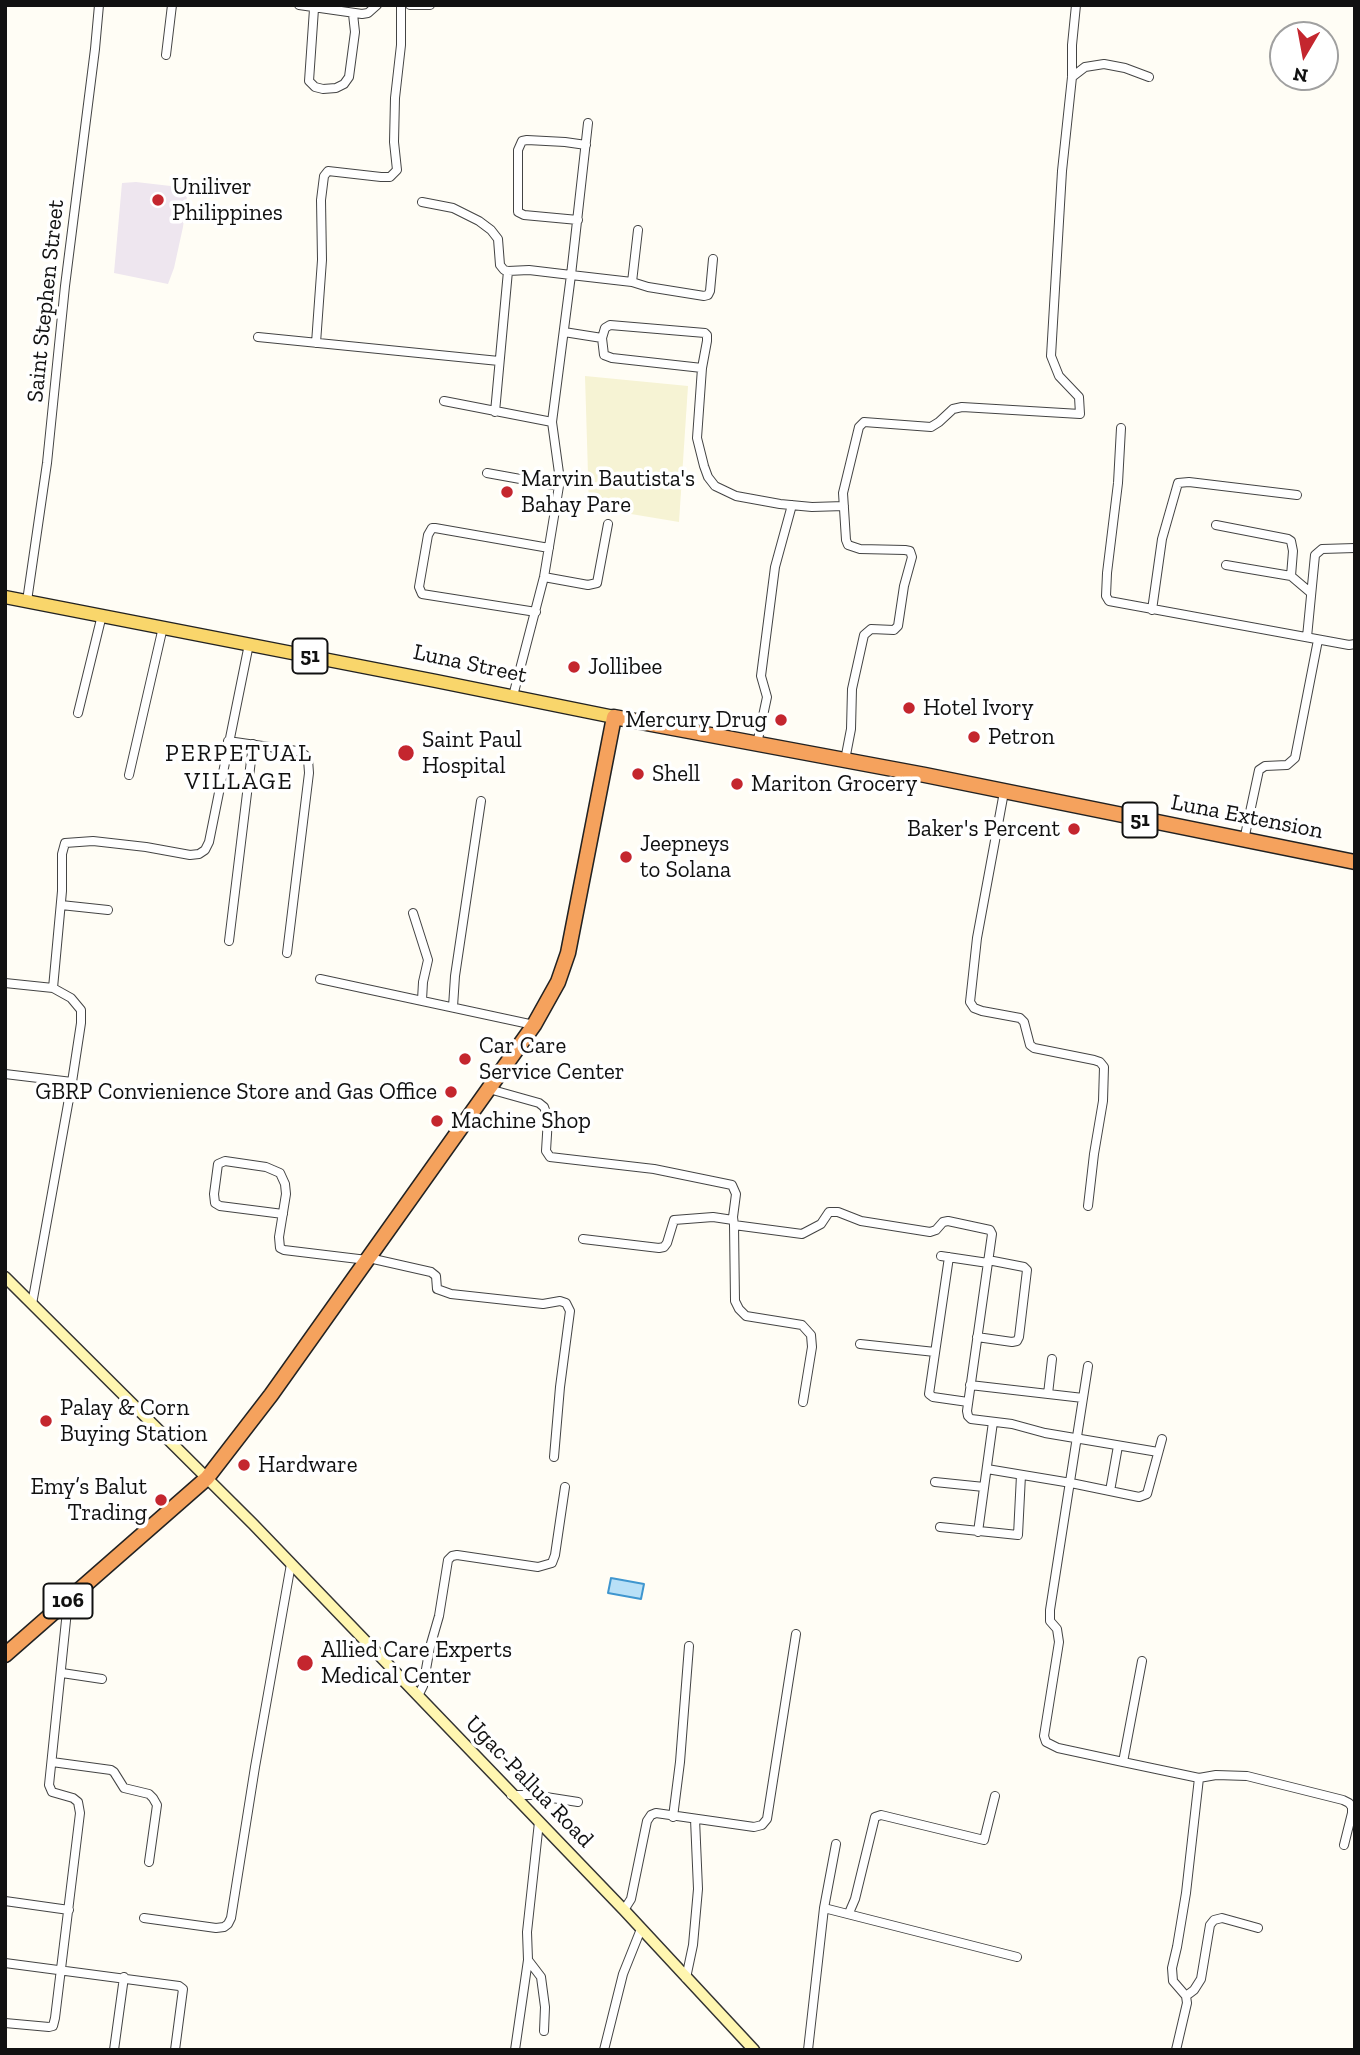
<!DOCTYPE html>
<meta charset="utf-8">
<style>
body{margin:0}
#map{position:relative;width:1360px;height:2055px;overflow:hidden;background:#fffdf5;font-family:"Zilla Slab",serif}
canvas{display:block}
.frame{position:absolute;inset:0;border:7px solid #111;pointer-events:none}
.north{position:absolute;left:1269px;top:21px;width:70px;height:70px;box-sizing:border-box;background:#fff;border:2px solid #a0a0a0;border-radius:50%;rotate:190deg;font-size:19px;font-weight:700;line-height:28px;text-align:center;color:#111}
.north::after{content:'';display:block;margin:auto;width:24px;height:32px;background:#c4262e;clip-path:polygon(50% 0,100% 100%,50% 72%,0 100%)}
</style>
<div id="map">
<canvas width="1360" height="2055"></canvas>
<div class="frame"></div>
<div class="north">N</div>
</div>
<script>
const g = document.querySelector('canvas').getContext('2d');
g.lineJoin = 'round';
function fillPath(path, color) {
  g.fillStyle = color;
  g.fill(path, 'evenodd');
}
function shape(rows) {
  const path = new Path2D();
  for (const r of rows) {
    path.moveTo(r[0], r[1]);
    for (let i = 2; i < r.length; i += 2) path.lineTo(r[i], r[i + 1]);
  }
  return path;
}
function stroke(path, color, width, dash) {
  g.strokeStyle = color;
  g.lineWidth = width;
  g.lineCap = dash ? 'butt' : 'round';
  g.setLineDash(dash || []);
  g.stroke(path);
}
function label(font, color, halo, rows, align = 'center') {
  g.font = font + ' "Zilla Slab",serif';
  g.lineWidth = 7;
  g.setLineDash([]);
  g.textBaseline = 'middle';
  g.strokeStyle = halo;
  g.fillStyle = color;
  for (const [text, x, y, turn = 0] of rows) {
    g.save();
    g.translate(x, y);
    g.rotate((+turn || 0) * Math.PI / 180);
    g.textAlign = isNaN(turn) ? turn : align;
    if (halo) g.strokeText(text, 0, 0);
    g.fillText(text, 0, 0);
    g.restore();
  }
}
const industrial = shape([
 [136,182,188,188,183,227,174,268,168,284,114,273,122,183]
]);
const farmland = shape([
 [585,376,688,386,679,522,589,507]
]);
const water = shape([
 [611,1578,644,1584,641,1599,608,1593,611,1578]
]);
const street = shape([
 [299,5,362,14,368,13,377,5],
 [410,5,430,5],
 [314,9,309,81,315,87,323,89,336,88,344,84,349,77,355,32,353,14],
 [166,55,172,5],
 [1072,77,1085,67,1104,64,1125,68,1149,77],
 [422,202,453,208,479,221,491,230,498,239,500,265,504,270,508,271,529,270,571,275,632,282,648,287,704,296,708,295,710,291,713,259],
 [578,220,524,215,518,212,518,150,522,141,527,140,565,142,586,145],
 [632,282,638,230],
 [564,332,602,338,604,355,612,358,702,368],
 [258,337,499,361],
 [602,338,605,328,610,325,705,333,707,335,707,341,702,368,697,438,704,466,708,477,715,486,736,496,780,504,812,507,844,506],
 [316,343,322,260,321,200,324,176,328,171,381,177,390,177,397,170,394,142,395,98,401,45,401,5],
 [444,401,552,422],
 [495,412,508,271],
 [1121,428,1118,483,1107,573,1106,596,1109,601,1349,645,1355,644],
 [487,473,559,486],
 [1216,525,1288,539,1291,541,1293,551,1291,576],
 [1226,565,1291,576,1311,593],
 [544,577,588,585,597,583,608,524],
 [27,601,47,463,65,286,95,49,99,5],
 [1152,610,1162,539,1178,483,1189,482,1297,495],
 [536,612,422,594,419,587,428,535,432,528,435,528,549,548],
 [1307,637,1315,555,1322,549,1355,548],
 [513,696,544,577,559,486,559,473,552,422,571,275,588,123],
 [78,713,102,615],
 [228,741,297,751,305,755,308,759,309,773,287,953],
 [757,744,767,697,761,676,775,567,792,505],
 [845,760,851,729,852,689,864,635,871,629,894,630,898,626,904,586,912,557,910,551,905,550,860,549,848,545,846,540,843,493,859,427,864,422,931,427,939,422,953,409,962,407,1080,414,1079,397,1059,376,1051,356,1062,171,1072,77,1072,45,1076,5],
 [129,775,163,627],
 [1004,792,977,938,970,1002,974,1008,982,1011,1020,1018,1024,1022,1030,1045,1034,1048,1094,1060,1100,1062,1104,1067,1103,1101,1094,1154,1088,1206],
 [1244,840,1259,770,1265,766,1287,765,1295,758,1318,640],
 [61,905,108,910],
 [413,913,428,960,423,982,422,1000],
 [229,941,253,744],
 [320,979,534,1025],
 [5,983,53,988,71,998,81,1010,81,1023,72,1082,32,1304],
 [53,988,62,891,62,854,65,843,93,841,146,847,190,855,199,854,205,850,209,842,249,644],
 [453,1007,455,976,481,801],
 [5,1074,72,1082],
 [489,1089,539,1103,544,1107,548,1118,546,1151,550,1157,654,1169,732,1185,736,1194,733,1217,734,1225,802,1234,821,1224,829,1212,838,1212,861,1221,930,1232,936,1230,943,1222,948,1221,990,1230,992,1234,967,1411,968,1416,971,1419,1012,1424,1045,1433,1158,1452],
 [283,1214,220,1206,215,1203,214,1194,218,1164,225,1161,266,1167,280,1173,285,1184,286,1194,279,1237,280,1248,284,1250,367,1260],
 [734,1225,735,1301,739,1309,746,1316,802,1325,811,1335,812,1347,803,1402],
 [583,1239,659,1248,664,1247,667,1243,674,1220,713,1217,733,1220],
 [941,1256,988,1263],
 [949,1257,929,1394,933,1397,968,1402],
 [369,1258,431,1272,436,1276,437,1289,451,1294,543,1304,560,1301,566,1303,570,1311,560,1387,554,1457],
 [977,1337,1012,1342,1017,1341,1019,1337,1027,1270,1024,1267,988,1260],
 [860,1344,935,1352],
 [1088,1366,1050,1610,1050,1621,1057,1629,1059,1642,1044,1736,1046,1742,1058,1748,1123,1762],
 [970,1385,1083,1398],
 [1048,1394,1052,1359],
 [987,1469,1071,1483,1139,1497,1147,1494,1162,1439],
 [935,1482,984,1487],
 [1110,1491,1118,1446],
 [940,1527,1018,1535,1021,1475],
 [978,1532,993,1422],
 [1142,1661,1123,1762,1199,1778,1216,1775,1247,1776,1343,1800,1349,1803,1352,1807,1352,1813,1344,1845],
 [62,1673,102,1679],
 [418,1696,423,1686,430,1647,439,1616,448,1560,452,1556,457,1555,538,1567,552,1563,555,1555,565,1487],
 [52,1762,111,1770,114,1772,124,1788,149,1794,153,1798,157,1805,149,1862],
 [511,1795,533,1795,578,1802],
 [673,1817,680,1762,689,1646],
 [539,1822,527,1932,528,1960,541,1977,545,2007,544,2031],
 [5,1901,69,1910],
 [824,1908,836,1844],
 [624,1910,631,1899,647,1821,651,1815,656,1813,754,1827,762,1825,767,1819,796,1634],
 [849,1913,855,1899,875,1817,881,1815,984,1840,995,1796],
 [144,1918,216,1928,224,1927,228,1924,231,1918,255,1767,291,1564],
 [5,1963,179,1986,183,1989,175,2050],
 [686,1978,693,1945,698,1889,695,1819],
 [1186,1996,1194,1990,1201,1979,1210,1925,1214,1920,1222,1918,1258,1928],
 [5,2023,49,2027,53,2026,55,2018,80,1813,78,1802,73,1798,52,1792,49,1785,68,1601],
 [114,2050,124,1977],
 [515,2050,528,1960],
 [604,2050,623,1974,641,1929],
 [808,2050,824,1908,1017,1957],
 [1176,2050,1187,2003,1186,1996,1173,1981,1172,1968,1177,1947,1186,1893,1199,1778]
]);
const secondary = shape([
 [5,1277,253,1524,624,1910,754,2050]
]);
const primary = shape([
 [5,597,436,681,614,717]
]);
const highway = shape([
 [5,1655,207,1478,271,1395,534,1025,558,982,568,953,614,717,925,775,1355,862]
]);
const markers = [
 [158,200,7,"#c4262e"],
 [507,492,7,"#c4262e"],
 [574,667,7,"#c4262e"],
 [909,708,7,"#c4262e"],
 [781,720,7,"#c4262e"],
 [974,737,7,"#c4262e"],
 [406,753,9,"#c4262e"],
 [638,774,7,"#c4262e"],
 [737,784,7,"#c4262e"],
 [1074,829,7,"#c4262e"],
 [626,857,7,"#c4262e"],
 [465,1059,7,"#c4262e"],
 [451,1092,7,"#c4262e"],
 [437,1121,7,"#c4262e"],
 [46,1421,7,"#c4262e"],
 [244,1465,7,"#c4262e"],
 [161,1500,7,"#c4262e"],
 [305,1663,9,"#c4262e"]
];
const shields = [
 [310,656,35],
 [1140,820,35],
 [68,1601,49]
];
const shieldNames = [
 ["51",310,656],
 ["51",1140,820],
 ["106",68,1601]
];
const poiNames = [
 ["Uniliver",172,187],
 ["Philippines",172,213],
 ["Marvin Bautista's",521,479],
 ["Bahay Pare",521,505],
 ["Jollibee",588,667],
 ["Hotel Ivory",923,708],
 ["Mercury Drug",767,720,"right"],
 ["Petron",988,737],
 ["Saint Paul",422,740],
 ["Hospital",422,766],
 ["Shell",652,774],
 ["Mariton Grocery",751,784],
 ["Baker's Percent",1060,829,"right"],
 ["Jeepneys",640,844],
 ["to Solana",640,870],
 ["Car Care",479,1046],
 ["Service Center",479,1072],
 ["GBRP Convienience Store and Gas Office",437,1092,"right"],
 ["Machine Shop",451,1121],
 ["Palay & Corn",60,1408],
 ["Buying Station",60,1434],
 ["Hardware",258,1465],
 ["Emy’s Balut",147,1487,"right"],
 ["Trading",147,1513,"right"],
 ["Allied Care Experts",321,1650],
 ["Medical Center",321,1676]
];
const streetNames = [
 ["Saint Stephen Street",46,301,-84],
 ["Luna Street",470,664,12],
 ["Luna Extension",1247,817,11],
 ["Ugac-Pallua Road",529,1782,46]
];
const neighbourhoodNames = [
 ["PERPETUAL",239,754],
 ["VILLAGE",239,782]
];
fillPath(industrial, '#eee6ef');
fillPath(farmland, '#f6f3d4');
fillPath(water, '#b9e0f7');
stroke(water, '#3f96cf', 2);
stroke(street, '#444', 10);
stroke(secondary, '#333', 13);
stroke(primary, '#222', 15);
stroke(highway, '#222', 17);
stroke(street, '#fff', 8);
stroke(secondary, '#fff6b0', 10);
stroke(primary, '#f9d66b', 12);
stroke(highway, '#f5a25d', 14);
for (const [x, y, r, color] of markers) {
  const dot = new Path2D();
  dot.arc(x, y, r, 0, 2 * Math.PI);
  g.fillStyle = color;
  g.fill(dot);
  stroke(dot, '#fff', 2.5);
}
for (const [x, y, w] of shields) {
  const box = new Path2D();
  box.roundRect(x - w / 2, y - 17.5, w, 35, 5);
  g.fillStyle = '#fff';
  g.fill(box);
  stroke(box, '#111', 2);
}
label('bold 21px', '#111', null, shieldNames);
label('23px', '#111', '#fff', poiNames, 'left');
label('23px', '#111', '#fff', streetNames);
g.letterSpacing = '2px';
label('24px', '#111', '#fff', neighbourhoodNames);
g.letterSpacing = '0px';
</script>
